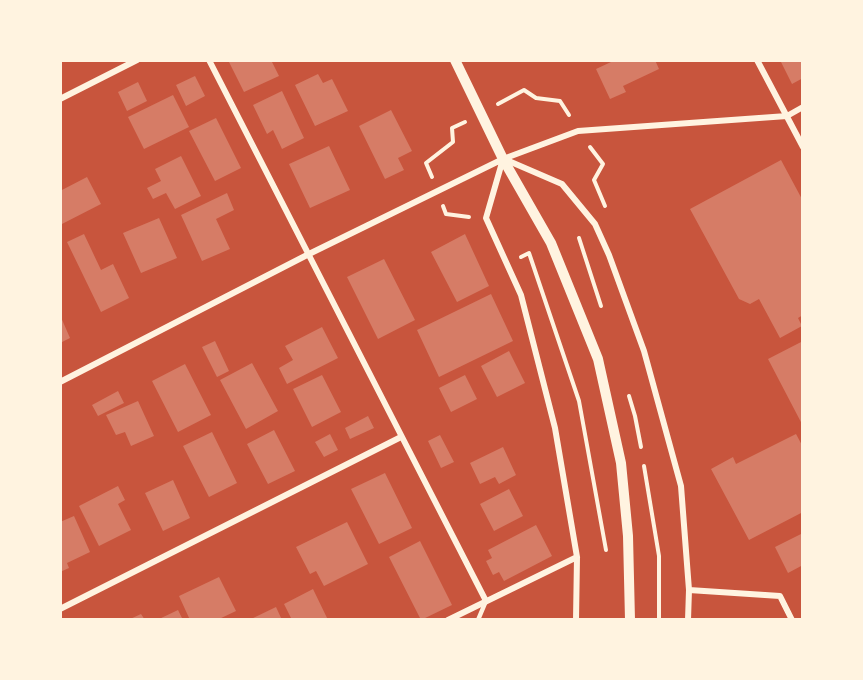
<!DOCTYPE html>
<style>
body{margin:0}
#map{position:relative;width:863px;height:680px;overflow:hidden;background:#c8553d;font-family:"Public Sans",sans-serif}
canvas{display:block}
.frame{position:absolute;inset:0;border:62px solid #fff3e0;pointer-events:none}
</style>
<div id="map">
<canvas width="863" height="680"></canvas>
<div class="frame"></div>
</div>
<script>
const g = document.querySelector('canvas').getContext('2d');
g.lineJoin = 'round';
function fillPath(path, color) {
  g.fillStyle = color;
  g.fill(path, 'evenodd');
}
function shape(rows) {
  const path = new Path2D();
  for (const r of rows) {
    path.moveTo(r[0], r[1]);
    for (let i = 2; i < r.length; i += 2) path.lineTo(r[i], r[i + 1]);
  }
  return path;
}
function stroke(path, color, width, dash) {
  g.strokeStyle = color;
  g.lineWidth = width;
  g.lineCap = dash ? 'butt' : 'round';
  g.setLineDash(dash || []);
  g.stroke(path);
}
const building = shape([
 [228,60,271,60,279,76,244,92],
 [610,60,655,60,659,69,623,86,626,92,610,99,596,69,611,62],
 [780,60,803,60,803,78,792,84],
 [318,74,323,83,332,79,348,111,315,126,295,85],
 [195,76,205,96,186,106,176,85],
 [138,82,147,101,127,111,118,92],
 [282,91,304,138,282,149,273,130,267,134,253,105],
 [173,95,189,127,144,149,128,117],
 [391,110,412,151,398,158,404,170,385,179,359,126],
 [216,118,241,168,215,181,189,131],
 [329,146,350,190,310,208,289,164],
 [181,156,201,196,175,209,166,193,153,199,147,188,161,181,155,169],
 [781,160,803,201,803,315,798,318,802,326,780,338,759,299,750,304,739,299,690,209],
 [87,177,101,204,60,225,60,191],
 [227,193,234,210,216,219,230,249,202,261,181,215],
 [159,218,177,258,141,273,123,233],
 [84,234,101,270,113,264,129,298,101,312,67,242],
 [465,234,489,286,457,302,431,252],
 [384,259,415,320,378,339,347,277],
 [491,294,513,341,439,377,417,330],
 [60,315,70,338,60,343],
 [322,327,338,358,287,384,279,368,293,360,285,346],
 [215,341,229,371,217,377,202,347],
 [803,341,803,426,768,359],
 [509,351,525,383,497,397,481,366],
 [252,363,278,411,246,429,220,380],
 [185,364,211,415,178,432,152,381],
 [322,375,341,412,312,427,293,389],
 [465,375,477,399,451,412,439,388],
 [118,391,124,403,98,416,92,405],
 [138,401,154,436,131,446,125,432,116,435,106,415],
 [368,416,374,428,350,439,345,428],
 [274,430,295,471,268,484,247,444],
 [212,432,237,483,209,497,183,446],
 [330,434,338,450,324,457,315,442],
 [796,434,803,447,803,512,749,540,711,469,733,457,736,464],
 [440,435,454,462,441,468,428,441],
 [503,447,516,475,499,484,495,477,480,484,470,463],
 [385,473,412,528,379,544,351,489],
 [173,480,190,518,163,531,145,493],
 [118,486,125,500,118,504,131,530,99,546,79,506],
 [509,489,523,516,494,531,480,504],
 [74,516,90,552,67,563,69,568,60,572,60,522],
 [347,522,368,564,324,586,316,571,310,574,296,547],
 [536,525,552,556,504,581,499,572,493,575,486,561,492,558,488,550],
 [803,533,803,565,788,573,775,547],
 [420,541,452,605,421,620,389,557],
 [219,577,236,611,217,620,190,620,179,596],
 [313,589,328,620,292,620,284,604],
 [276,607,282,620,249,620],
 [178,610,183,620,157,620],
 [141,614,145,620,128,620]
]);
const path = shape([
 [498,104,524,90,536,98,560,101,569,115],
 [590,147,603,164,594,180,605,206],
 [432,177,426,163,453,142,452,128,465,122],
 [443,206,446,214,469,217],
 [579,238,601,306],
 [521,257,529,253,579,401,606,550],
 [629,396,635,416,641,447],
 [644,466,659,556,659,620]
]);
const service = shape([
 [478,620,486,601]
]);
const minor = shape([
 [209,60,486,601],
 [757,60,803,147],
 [60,99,137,60],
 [503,159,486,218,521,295,555,428,577,557,576,620],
 [504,159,562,184,595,224,609,255,644,351,681,486,689,590,688,620],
 [60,382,309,254,503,159,578,131,787,116,803,107],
 [689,590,780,596,792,620],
 [60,609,401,437],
 [448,620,577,557]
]);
const tertiary = shape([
 [455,60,503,159,551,243,598,359,621,463,628,536,630,620]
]);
fillPath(building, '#d67c66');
stroke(path, '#fff3e0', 4);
stroke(service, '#fff3e0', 4.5);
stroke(minor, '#fff3e0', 6);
stroke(tertiary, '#fff3e0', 10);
</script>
